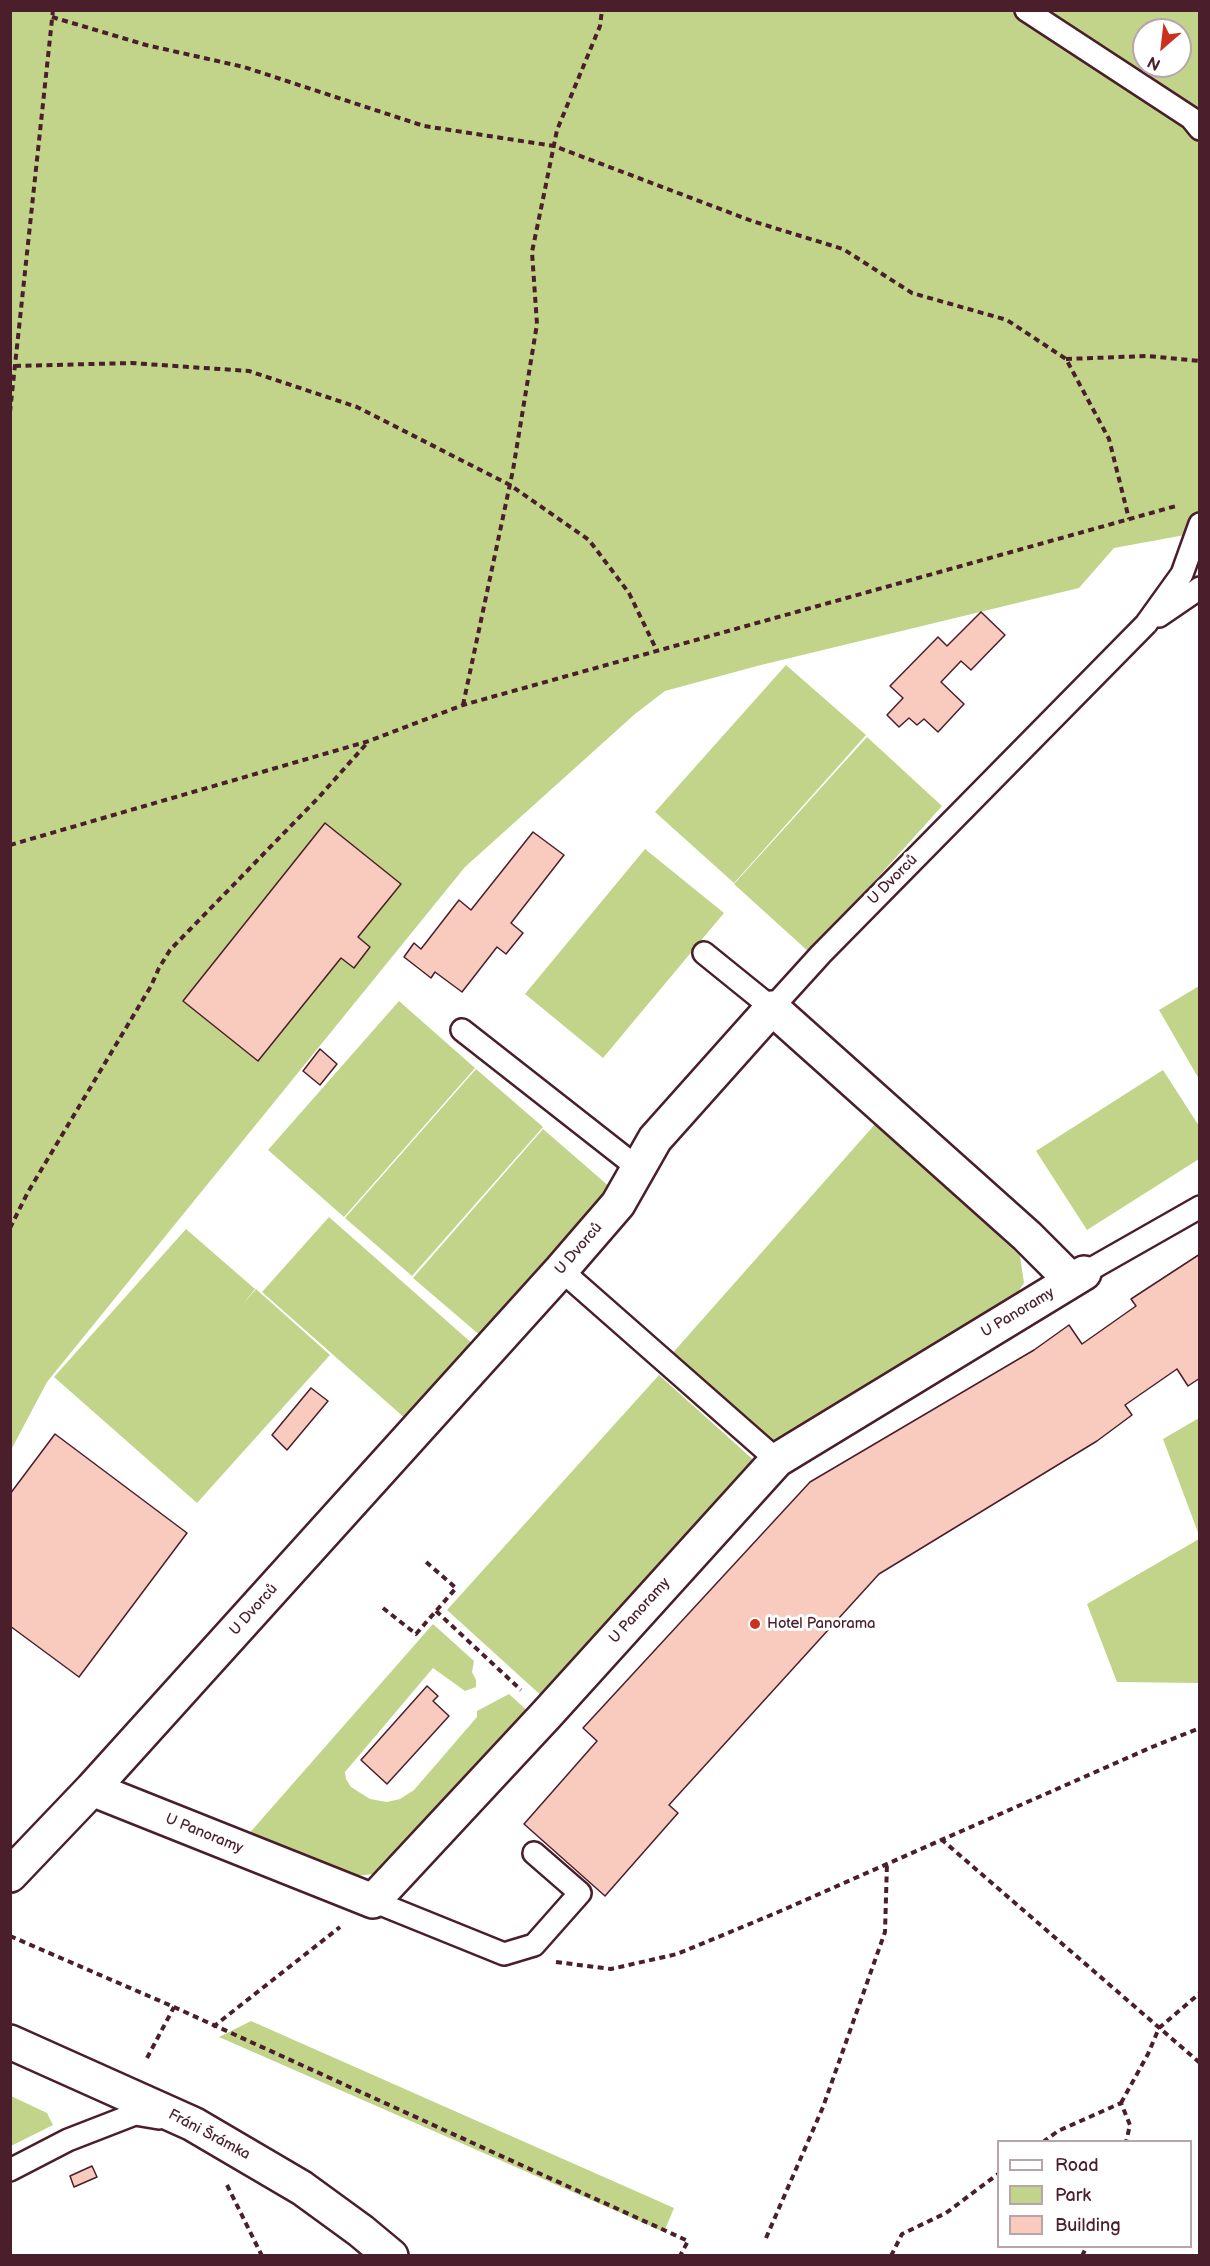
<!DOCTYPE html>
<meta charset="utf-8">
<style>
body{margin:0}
#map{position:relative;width:1210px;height:2266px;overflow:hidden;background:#fff;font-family:"Balsamiq Sans",sans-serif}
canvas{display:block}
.frame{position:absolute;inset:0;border:12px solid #4a1f2b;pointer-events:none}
.legend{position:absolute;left:997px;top:2140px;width:195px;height:108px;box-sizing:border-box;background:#fff;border:2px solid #b7a5aa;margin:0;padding:8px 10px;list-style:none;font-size:18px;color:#4a1f2b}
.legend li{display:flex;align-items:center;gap:12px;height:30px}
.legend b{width:30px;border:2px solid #b7a5aa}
.north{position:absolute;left:1132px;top:18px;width:60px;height:60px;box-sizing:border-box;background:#fff;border:2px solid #b7a5aa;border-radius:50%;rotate:208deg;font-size:16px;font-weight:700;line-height:24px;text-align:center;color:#4a1f2b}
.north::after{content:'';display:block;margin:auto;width:21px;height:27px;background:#c8321e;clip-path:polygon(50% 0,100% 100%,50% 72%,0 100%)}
</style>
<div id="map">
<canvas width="1210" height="2266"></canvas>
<div class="frame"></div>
<ul class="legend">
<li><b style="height:8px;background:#fff"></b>Road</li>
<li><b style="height:16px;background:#c1d48a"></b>Park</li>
<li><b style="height:16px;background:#f9cabe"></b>Building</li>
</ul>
<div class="north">N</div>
</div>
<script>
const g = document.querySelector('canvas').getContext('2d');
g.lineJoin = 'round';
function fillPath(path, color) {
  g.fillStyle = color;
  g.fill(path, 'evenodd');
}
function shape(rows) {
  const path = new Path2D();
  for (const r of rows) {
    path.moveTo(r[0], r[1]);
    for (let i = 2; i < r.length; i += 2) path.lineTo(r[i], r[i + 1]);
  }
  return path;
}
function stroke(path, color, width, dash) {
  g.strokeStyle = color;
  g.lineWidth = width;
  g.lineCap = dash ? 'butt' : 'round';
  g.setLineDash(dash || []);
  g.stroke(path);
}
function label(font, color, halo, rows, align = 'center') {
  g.font = font + ' "Balsamiq Sans",sans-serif';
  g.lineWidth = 6;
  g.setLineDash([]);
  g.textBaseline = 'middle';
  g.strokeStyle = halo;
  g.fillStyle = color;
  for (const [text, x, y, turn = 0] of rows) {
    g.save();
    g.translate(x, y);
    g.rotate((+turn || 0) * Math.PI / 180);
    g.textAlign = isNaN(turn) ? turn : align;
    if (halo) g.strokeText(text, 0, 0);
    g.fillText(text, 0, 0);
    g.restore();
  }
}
const green = shape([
 [11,11,1199,11,1199,535,1196,533,1114,548,1079,588,757,666,665,691,635,714,465,867,47,1382,11,1450],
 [1144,30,1180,30,1180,66,1144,66],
 [786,665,866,735,734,883,655,812],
 [867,737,942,806,810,953,734,884],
 [645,849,724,913,603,1058,525,994],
 [1199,986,1199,1079,1159,1010],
 [399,1001,475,1068,344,1217,268,1150],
 [476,1069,543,1127,412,1276,345,1218],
 [1163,1070,1199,1126,1199,1159,1087,1230,1036,1151],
 [877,1122,1020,1256,1024,1283,1009,1305,775,1446,670,1356],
 [543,1129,611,1188,482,1337,413,1278],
 [329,1217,474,1345,407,1420,262,1292],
 [186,1229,255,1289,243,1304,256,1289,330,1355,197,1503,54,1377],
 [659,1375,758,1464,545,1699,447,1610],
 [1199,1418,1199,1535,1163,1439],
 [1199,1539,1199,1683,1117,1682,1087,1604],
 [433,1624,474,1661,472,1672,476,1680,476,1687,465,1691,433,1668,345,1772,346,1779,351,1787,370,1799,387,1802,400,1799,414,1790,477,1717,477,1711,509,1694,531,1714,381,1873,356,1876,246,1837],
 [251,2021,674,2208,664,2232,219,2037],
 [11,2096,47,2113,53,2125,11,2146]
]);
const building = shape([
 [981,612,1005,635,971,670,961,661,941,682,964,704,938,732,924,719,917,725,909,718,899,727,887,715,903,698,890,686,938,637,947,646,981,612],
 [325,823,401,884,358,937,370,947,354,968,341,958,258,1061,183,1001,325,823],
 [533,832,564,855,511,923,523,933,506,954,497,947,462,992,435,972,431,978,404,957,414,943,421,949,459,900,471,910,533,832],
 [320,1049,337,1064,320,1085,303,1071,320,1049],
 [1200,1254,1200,1378,1188,1386,1177,1369,1125,1405,1132,1415,1097,1441,879,1574,669,1805,678,1813,605,1896,524,1824,597,1741,583,1728,810,1482,1034,1350,1069,1325,1082,1344,1136,1306,1131,1299,1200,1254],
 [311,1388,328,1401,287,1450,272,1435,311,1388],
 [55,1434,187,1533,79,1677,10,1626,10,1494,55,1434],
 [427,1686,438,1696,433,1701,449,1716,387,1784,361,1760,427,1686],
 [92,2166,97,2177,74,2187,70,2176,92,2166]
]);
const path = shape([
 [52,17,146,45,244,67,424,126,554,146,752,221,843,249,912,293,1007,320,1066,359,1109,439,1129,519],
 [1066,359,1148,356,1200,361],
 [15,366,131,363,249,371,357,407,510,485,589,540,629,593,657,651],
 [10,412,53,10],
 [463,705,513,470,537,324,532,252,544,194,557,130,600,26,602,10],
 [10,845,369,741,463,705,1176,506],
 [10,1228,28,1192,151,986,159,968,170,950,319,797,368,742],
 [383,1608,416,1634,456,1588,425,1561],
 [436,1611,521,1690],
 [941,1839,1200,2063],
 [10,1936,174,2007,688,2241,680,2256],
 [556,1962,611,1969,677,1954,776,1913,1152,1747,1200,1728],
 [213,2027,340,1927],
 [147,2058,174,2007],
 [1121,2103,1148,2054,1159,2028,1200,1993],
 [1043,2142,1058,2131,1121,2103,1130,2125,1126,2142],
 [227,2185,262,2256],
 [766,2238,823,2107,885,1932,887,1863],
 [891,2256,902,2234,946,2213,998,2174],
 [1082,2256,1087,2246]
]);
const service = shape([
 [1026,10,1191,118,1200,129],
 [1159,616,1200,588],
 [704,953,772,1008,821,954,1146,624,1182,574,1200,524],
 [462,1030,638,1168],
 [561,1270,777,1460],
 [1084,1273,1200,1207],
 [373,1901,504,1954,534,1945,580,1893,534,1853],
 [10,2170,68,2140,135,2114,159,2118]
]);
const minor = shape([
 [92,1789,373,1901,547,1714,777,1460,1084,1273],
 [10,1875,92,1789,561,1270,618,1204,655,1139,772,1008,1027,1236,1071,1280]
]);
const tertiary = shape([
 [10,2042,193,2124,302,2188,361,2231,391,2256]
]);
const markers = [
 [755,1624,6,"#c8321e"]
];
const streetNames = [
 ["U Dvorců",893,880,-45],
 ["U Dvorců",579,1249,-49],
 ["U Panoramy",1018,1313,-31],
 ["U Dvorců",254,1610,-48],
 ["U Panoramy",640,1611,-48],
 ["U Panoramy",204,1834,22],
 ["Fráni Šrámka",209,2135,28]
];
const poiNames = [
 ["Hotel Panorama",767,1624]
];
fillPath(green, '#c1d48a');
fillPath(building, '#f9cabe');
stroke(building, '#4a1f2b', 1.5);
stroke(service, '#4a1f2b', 26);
stroke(minor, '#4a1f2b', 38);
stroke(tertiary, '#4a1f2b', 38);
stroke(path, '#4a1f2b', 4, [6, 4.5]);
stroke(service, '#fff', 21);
stroke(minor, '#fff', 33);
stroke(tertiary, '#fff', 33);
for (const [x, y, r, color] of markers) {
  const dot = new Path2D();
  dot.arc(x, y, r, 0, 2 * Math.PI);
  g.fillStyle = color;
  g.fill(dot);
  stroke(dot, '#fff', 2);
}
label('15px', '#4a1f2b', '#fff', streetNames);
label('15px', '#4a1f2b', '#fff', poiNames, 'left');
</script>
